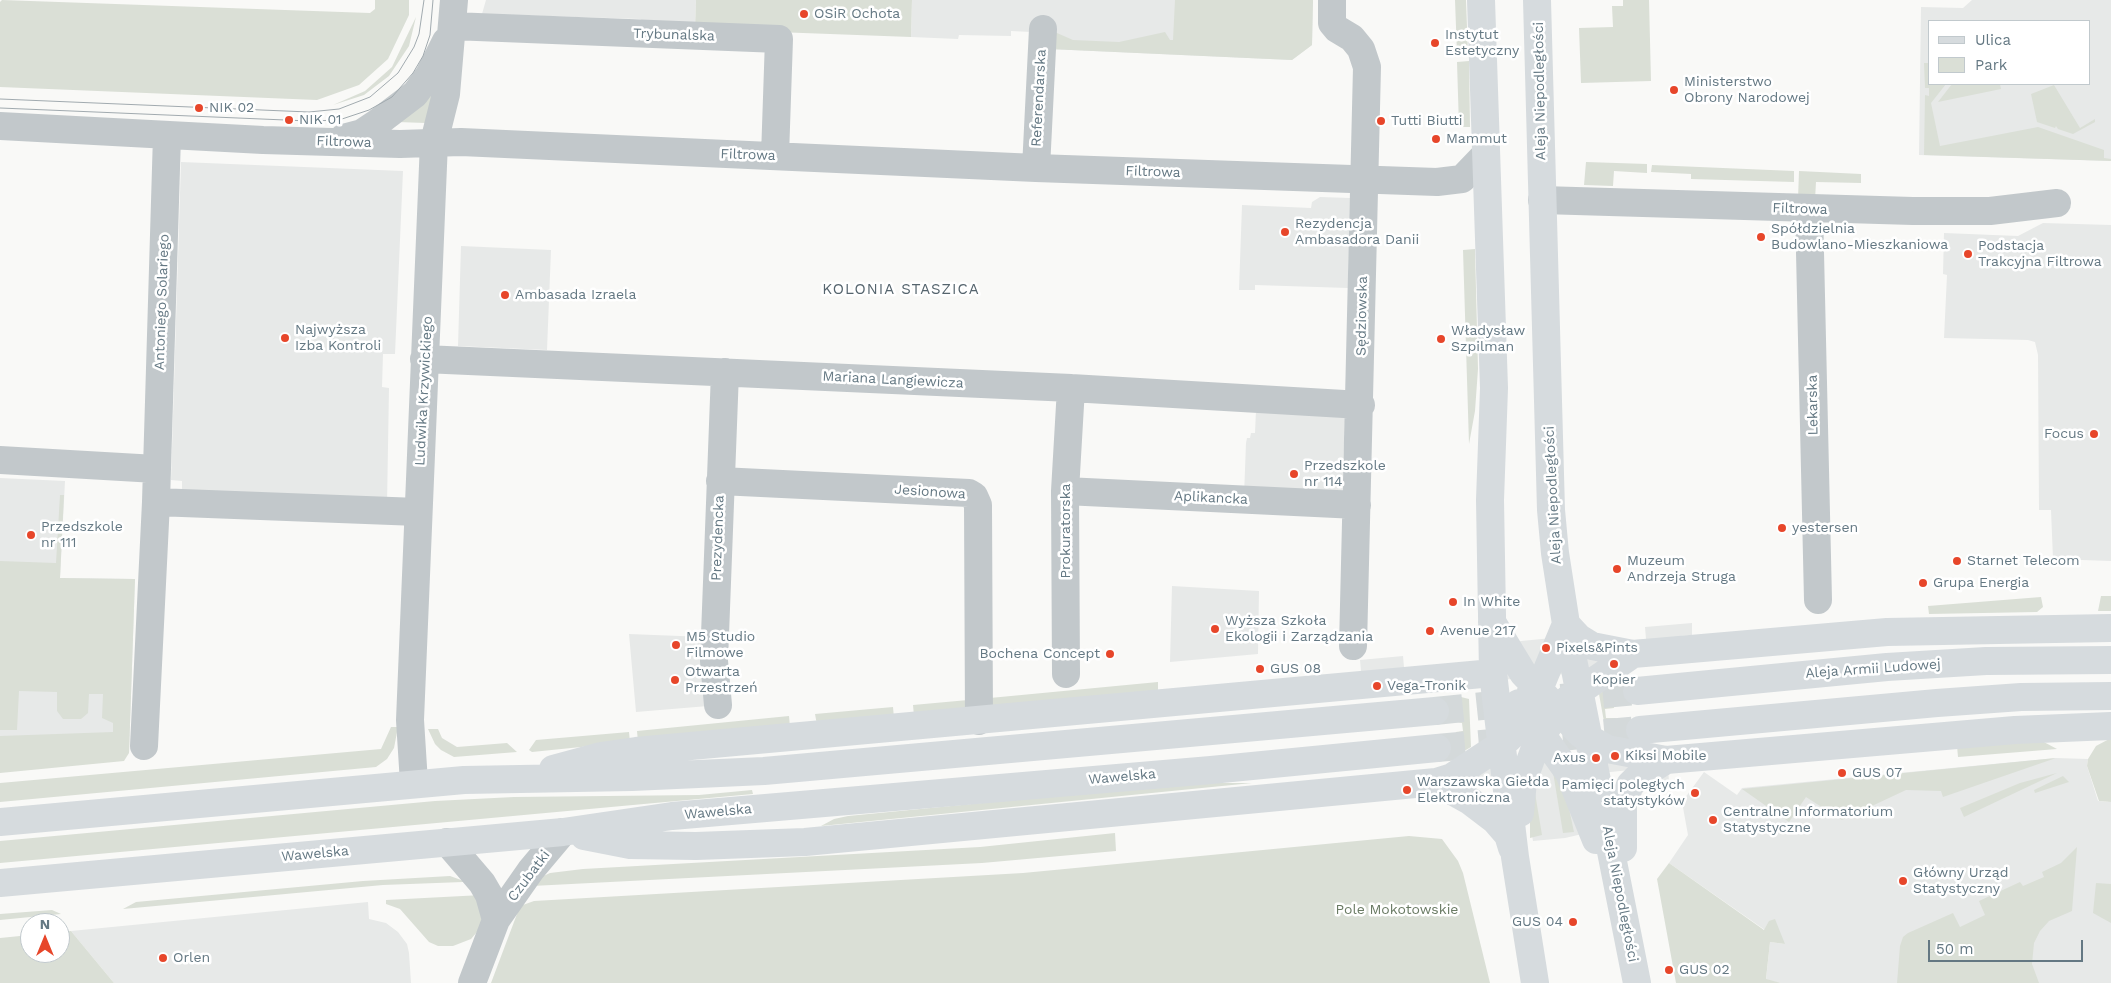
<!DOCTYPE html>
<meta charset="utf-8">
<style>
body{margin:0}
#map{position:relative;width:2111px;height:983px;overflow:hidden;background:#f9f9f7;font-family:"Work Sans",sans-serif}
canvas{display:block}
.legend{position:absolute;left:1928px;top:20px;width:162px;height:65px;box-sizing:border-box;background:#fff;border:1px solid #c1c9cd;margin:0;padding:6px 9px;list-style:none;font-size:15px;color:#647883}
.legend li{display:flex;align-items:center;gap:10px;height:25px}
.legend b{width:25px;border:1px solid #c1c9cd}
.north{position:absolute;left:20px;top:913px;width:50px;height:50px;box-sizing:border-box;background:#fff;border:1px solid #c1c9cd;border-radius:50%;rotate:0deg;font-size:14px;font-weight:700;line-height:20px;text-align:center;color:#647883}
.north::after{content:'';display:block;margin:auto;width:18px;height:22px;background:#e7462a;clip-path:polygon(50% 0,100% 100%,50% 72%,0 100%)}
.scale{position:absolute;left:1928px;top:940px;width:155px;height:22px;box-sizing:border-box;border:2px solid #647883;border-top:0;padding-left:6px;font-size:15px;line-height:18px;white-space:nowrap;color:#647883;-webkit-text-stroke:4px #fff;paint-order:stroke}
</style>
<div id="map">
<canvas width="2111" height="983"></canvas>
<ul class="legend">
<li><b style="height:6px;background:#d6dbde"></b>Ulica</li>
<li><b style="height:14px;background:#dadfd6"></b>Park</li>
</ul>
<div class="north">N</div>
<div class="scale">50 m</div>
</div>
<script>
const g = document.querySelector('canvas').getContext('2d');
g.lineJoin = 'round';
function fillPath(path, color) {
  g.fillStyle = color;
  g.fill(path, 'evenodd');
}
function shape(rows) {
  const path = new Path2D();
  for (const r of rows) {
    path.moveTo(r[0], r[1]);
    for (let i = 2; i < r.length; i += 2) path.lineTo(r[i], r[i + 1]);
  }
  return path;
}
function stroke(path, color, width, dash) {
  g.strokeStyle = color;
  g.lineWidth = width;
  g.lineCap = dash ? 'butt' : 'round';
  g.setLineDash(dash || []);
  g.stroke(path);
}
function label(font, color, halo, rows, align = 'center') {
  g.font = font + ' "Work Sans",sans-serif';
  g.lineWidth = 5;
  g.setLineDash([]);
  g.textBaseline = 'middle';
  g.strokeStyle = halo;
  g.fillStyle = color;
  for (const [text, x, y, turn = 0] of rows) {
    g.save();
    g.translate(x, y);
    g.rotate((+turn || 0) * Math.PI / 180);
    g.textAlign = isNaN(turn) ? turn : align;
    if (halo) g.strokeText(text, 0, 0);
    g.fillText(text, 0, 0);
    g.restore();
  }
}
const built = shape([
 [486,0,696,0,695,29,646,23,640,19,482,14],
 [912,0,1313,0,1312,45,1292,60,1049,49,1031,32,1011,31,1011,36,959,35,958,39,911,37],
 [1972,0,2111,0,2111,161,1919,155,1921,7,1963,8],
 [1930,21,2090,21,2090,84,1930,84],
 [181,162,403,171,395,354,383,354,382,387,389,388,387,505,182,496,182,481,171,480],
 [1320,197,1350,198,1348,288,1255,285,1255,290,1239,290,1242,205,1311,208,1312,202],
 [2043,223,2111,225,2111,561,2053,559,2051,510,2039,510,2038,355,2035,342,2028,340,1944,338,1947,275,1943,274,1944,233,2018,236],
 [461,246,551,250,547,350,458,346],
 [1256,410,1345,414,1342,501,1244,496,1246,443,1247,438,1250,438,1251,433,1255,433],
 [0,478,65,481,60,578,135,579,129,753,0,765],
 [1172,586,1259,591,1258,654,1170,662],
 [1692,623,1692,635,1681,636,1681,663,1363,693,1360,660,1403,656,1404,667,1402,669,1512,659,1511,642,1552,638,1621,641,1646,639,1645,627],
 [629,634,705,637,708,706,636,712],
 [1671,747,1668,766,1669,782,1650,784,1649,768,1582,775,1591,832,1565,838,1533,841,1523,781,1377,797,1375,779],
 [2056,758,2088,759,2087,766,2098,801,2111,802,2111,983,1781,983,1766,980,1770,942,1785,944,1669,863,1688,835,1682,802,1704,772,1737,795,1742,788],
 [368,902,369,919,386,923,398,932,407,944,409,953,411,983,114,983,71,931]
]);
const green = shape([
 [2,0,370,13,375,9,375,0,409,0,409,15,388,59,359,85,317,100,0,87,0,2],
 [696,0,912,0,911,37,695,29],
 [1175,0,1313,0,1312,45,1292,60,1049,49,1050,33,1057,33,1073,40,1119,42,1165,32,1170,40,1173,40],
 [1455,0,1466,0,1468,54,1457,54],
 [1623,0,1649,0,1651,81,1581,83,1579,28,1613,27,1612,6,1623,6],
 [416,17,409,46,389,76,364,95,333,105,365,91,392,67],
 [1469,61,1470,127,1459,127,1457,62],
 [1924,63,1930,63,1930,84,1946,84,1931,103,1940,146,2038,127,2104,150,2104,158,2111,159,2111,161,1924,155,1925,95,1929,96,1929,88,1925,88],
 [436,81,426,123,397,122],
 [1952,84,2000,84,2001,89,1938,102],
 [2054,85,2080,128,2095,119,2095,122,2073,134,2058,129,2056,126,2055,128,2037,122,2031,94],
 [1586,162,1647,164,1647,173,1614,171,1613,186,1584,185],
 [1652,165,1794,171,1794,182,1691,179,1691,174,1651,172],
 [1799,171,1861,174,1861,183,1816,182,1815,200,1798,199],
 [1475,249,1478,369,1475,411,1469,444,1463,250],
 [60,495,64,495,60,578,135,579,129,753,124,761,0,773,0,736,113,732,113,723,102,718,103,694,89,694,88,713,81,719,63,719,57,711,57,692,19,691,17,730,0,730,0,561,56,563],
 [2101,596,2111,596,2111,611,2098,611],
 [2041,597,2043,607,2037,612,1929,614,1928,606],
 [1158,682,1158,690,985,709,990,698],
 [1611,686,1614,708,1605,709,1606,718,1616,718,1619,738,1606,733,1599,694],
 [1453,695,1469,699,1471,747,1459,754,1456,732,1463,731,1462,723,1456,722],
 [968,700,974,710,914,716,913,705],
 [893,707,894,718,817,725,815,714],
 [789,716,790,727,638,742,637,731],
 [391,727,398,727,394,748,387,759,376,767,0,802,0,783,381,749],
 [428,729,438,729,442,738,457,747,507,743,517,752,454,757,441,750,435,744],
 [629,732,630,742,532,752,529,750,536,740],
 [2111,738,2111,802,2099,801,2087,766,2088,759,2096,746],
 [2042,741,2057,749,1958,757,1957,746],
 [2056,758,1943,797,1941,791,1906,790,1842,820,1806,797,1789,822,1742,789],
 [1553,772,1557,774,1567,799,1574,832,1563,833],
 [2057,773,1964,817,1960,808,2020,783],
 [2063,776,2069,782,2035,793,2034,790],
 [1189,783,1252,783,821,826,834,819,848,816],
 [1534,787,1542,835,1530,838,1530,809],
 [752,790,753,794,0,863,0,841,435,801,514,797,699,795],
 [1115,833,1116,851,982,863,532,886,539,878,550,873,583,869,980,847],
 [1409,836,1442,839,1458,861,1463,873,1490,983,491,983,520,906,534,901,1023,873],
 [2077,847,2072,911,2049,921,2040,931,2034,943,2032,964,2039,983,1897,983,1900,946,1903,937,1908,933,1953,913,1960,927,1985,915,1979,901,2020,882,2023,886,2044,877,2042,872,2061,863],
 [1669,863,1764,930,1769,921,1775,919,1785,944,1770,942,1766,979,1781,983,1676,983,1657,879],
 [450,876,464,881,463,882,383,885,123,909,136,902,363,881],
 [2096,883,2111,884,2111,923,2093,913],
 [482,895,483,918,477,932,471,939,453,946,438,946,429,942,400,909,386,904,386,900],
 [52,910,61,914,0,920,0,914],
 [71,931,114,983,0,983,0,938,30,935,30,953,60,953,60,932]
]);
const majorTunnel = shape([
 [1561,698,1637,691],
 [1435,711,1521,702],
 [1437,748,1640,730]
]);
const minor = shape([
 [1332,0,1332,23,1337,29,1352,38,1361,49,1367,67,1353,646],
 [452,26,779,39,775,156],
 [0,126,263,140,400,144,461,142,1036,168,1437,182,1462,179,1486,154],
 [343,138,362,133,377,123,415,94,429,75,446,41],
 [1036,168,1043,29],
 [1542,200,1913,211,1990,211,2057,203],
 [1809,209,1818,600],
 [424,359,1071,388,1361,405],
 [0,460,156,469],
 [720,481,969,493,974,496,978,505,979,721],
 [1065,491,1357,505],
 [156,502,418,512],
 [1066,674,1065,491,1071,388],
 [718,705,714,661,725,372],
 [144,746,156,502,167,135],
 [414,783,410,720,434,142,446,94,454,0],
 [447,842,482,883,489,895,496,920],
 [472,983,496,920,531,870,563,832]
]);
const major = shape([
 [1481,0,1494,388,1490,500,1493,673,1515,857,1535,983],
 [1537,0,1551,510,1555,553,1566,624,1637,983],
 [1492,622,1523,673,1581,734,1607,749,1666,760,2015,730,2111,726],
 [1566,624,1579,638,1592,646,1633,654,1887,632,2111,628],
 [1637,691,1887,667,1986,661,2111,660],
 [1519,703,1569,773,1596,840],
 [1640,730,1937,703,2021,697,2111,696],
 [553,769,601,756,636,751,1493,673],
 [1436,782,1470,801,1495,820,1508,835,1512,848],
 [1520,813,1523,781,1536,745,1557,712,1568,699,1633,654],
 [0,822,464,780,632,777,764,771,1435,711],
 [584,836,630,845,696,846,805,842,1436,782,1452,777,1502,744,1509,738,1528,716,1566,624],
 [1623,848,1623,804,1630,785,1637,778,1666,760],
 [0,883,563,832,672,816,1211,770,1437,748]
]);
const tram = shape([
 [0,99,309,112,339,109,370,97,398,73,414,47,419,34,424,0],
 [0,108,309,121,339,120,369,110,392,97,413,73,423,56,430,35,433,0]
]);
const markers = [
 [804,14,5,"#e7462a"],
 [1435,43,5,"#e7462a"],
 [1674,90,5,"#e7462a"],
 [199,108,5,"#e7462a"],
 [289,120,5,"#e7462a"],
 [1381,121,5,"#e7462a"],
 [1436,139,5,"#e7462a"],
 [1285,232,5,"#e7462a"],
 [1761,237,5,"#e7462a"],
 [1968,254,5,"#e7462a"],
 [505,295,5,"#e7462a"],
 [285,338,5,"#e7462a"],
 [1441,339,5,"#e7462a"],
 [2094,434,5,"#e7462a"],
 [1294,474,5,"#e7462a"],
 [1782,528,5,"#e7462a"],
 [31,535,5,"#e7462a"],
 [1957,561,5,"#e7462a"],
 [1617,569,5,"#e7462a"],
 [1923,583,5,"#e7462a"],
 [1453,602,5,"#e7462a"],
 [1215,629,5,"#e7462a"],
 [1430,631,5,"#e7462a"],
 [676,645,5,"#e7462a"],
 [1546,648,5,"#e7462a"],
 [1110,654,5,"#e7462a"],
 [1614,664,5,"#e7462a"],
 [1260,669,5,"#e7462a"],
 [675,680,5,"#e7462a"],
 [1377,686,5,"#e7462a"],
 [1615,756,5,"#e7462a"],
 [1596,758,5,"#e7462a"],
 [1842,773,5,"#e7462a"],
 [1407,790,5,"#e7462a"],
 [1695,793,5,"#e7462a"],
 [1713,820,5,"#e7462a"],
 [1903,881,5,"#e7462a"],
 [1573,922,5,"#e7462a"],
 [163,958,5,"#e7462a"],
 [1669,970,5,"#e7462a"]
];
const poiNames = [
 ["OSiR Ochota",814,14],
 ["Instytut",1445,35],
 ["Estetyczny",1445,51],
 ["Ministerstwo",1684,82],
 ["Obrony Narodowej",1684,98],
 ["NIK 02",209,108],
 ["NIK 01",299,120],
 ["Tutti Biutti",1391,121],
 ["Mammut",1446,139],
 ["Rezydencja",1295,224],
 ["Ambasadora Danii",1295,240],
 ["Spółdzielnia",1771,229],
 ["Budowlano-Mieszkaniowa",1771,245],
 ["Podstacja",1978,246],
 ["Trakcyjna Filtrowa",1978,262],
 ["Ambasada Izraela",515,295],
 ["Najwyższa",295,330],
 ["Izba Kontroli",295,346],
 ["Władysław",1451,331],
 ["Szpilman",1451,347],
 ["Focus",2084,434,"right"],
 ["Przedszkole",1304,466],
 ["nr 114",1304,482],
 ["Przedszkole",41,527],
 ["nr 111",41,543],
 ["yestersen",1792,528],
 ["Muzeum",1627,561],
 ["Andrzeja Struga",1627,577],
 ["Starnet Telecom",1967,561],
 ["Grupa Energia",1933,583],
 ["In White",1463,602],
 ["Wyższa Szkoła",1225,621],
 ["Ekologii i Zarządzania",1225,637],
 ["Avenue 217",1440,631],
 ["M5 Studio",686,637],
 ["Filmowe",686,653],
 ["Pixels&Pints",1556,648],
 ["Bochena Concept",1100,654,"right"],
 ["GUS 08",1270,669],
 ["Otwarta",685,672],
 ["Przestrzeń",685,688],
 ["Kopier",1614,680,"center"],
 ["Vega-Tronik",1387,686],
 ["Kiksi Mobile",1625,756],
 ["Axus",1586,758,"right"],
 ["GUS 07",1852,773],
 ["Warszawska Giełda",1417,782],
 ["Elektroniczna",1417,798],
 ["Pamięci poległych",1685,785,"right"],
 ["statystyków",1685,801,"right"],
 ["Centralne Informatorium",1723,812],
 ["Statystyczne",1723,828],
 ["Główny Urząd",1913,873],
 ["Statystyczny",1913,889],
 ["GUS 04",1563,922,"right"],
 ["Orlen",173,958],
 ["GUS 02",1679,970]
];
const streetNames = [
 ["Trybunalska",674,35,2],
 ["Aleja Niepodległości",1540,91,-91],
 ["Referendarska",1039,98,-87],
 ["Filtrowa",344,142,2],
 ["Filtrowa",748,155,2],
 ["Filtrowa",1153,172,2],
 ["Filtrowa",1800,209,2],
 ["Antoniego Solariego",162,302,-88],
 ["Sędziowska",1362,316,-89],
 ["Mariana Langiewicza",893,380,3],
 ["Ludwika Krzywickiego",424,391,-87],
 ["Lekarska",1813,405,-91],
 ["Jesionowa",930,492,4],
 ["Aleja Niepodległości",1553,495,-93],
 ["Aplikancka",1211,498,3],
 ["Prokuratorska",1066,531,-90],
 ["Prezydencka",718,538,-88],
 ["Aleja Armii Ludowej",1873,669,-4],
 ["Wawelska",1122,777,-5],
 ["Wawelska",718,812,-5],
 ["Wawelska",315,854,-5],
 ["Czubatki",529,876,-53],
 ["Aleja Niepodległości",1620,894,79]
];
const parkNames = [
 ["Pole Mokotowskie",1397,910]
];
const neighbourhoodNames = [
 ["KOLONIA STASZICA",901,290]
];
fillPath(built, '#e7e9e8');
fillPath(green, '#dadfd6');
stroke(majorTunnel, '#d4d9da', 28, [28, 14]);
stroke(minor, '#c2c8cb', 28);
stroke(major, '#d6dbde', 28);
stroke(tram, '#a1aaaf', 1);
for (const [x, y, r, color] of markers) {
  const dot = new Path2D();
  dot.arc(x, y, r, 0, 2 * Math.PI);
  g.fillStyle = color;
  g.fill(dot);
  stroke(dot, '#fff', 2);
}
label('14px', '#647883', '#fff', poiNames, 'left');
label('14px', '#647883', '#fff', streetNames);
label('14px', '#697a63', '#fff', parkNames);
g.letterSpacing = '1px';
label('15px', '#56656e', '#fff', neighbourhoodNames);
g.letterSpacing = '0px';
</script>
